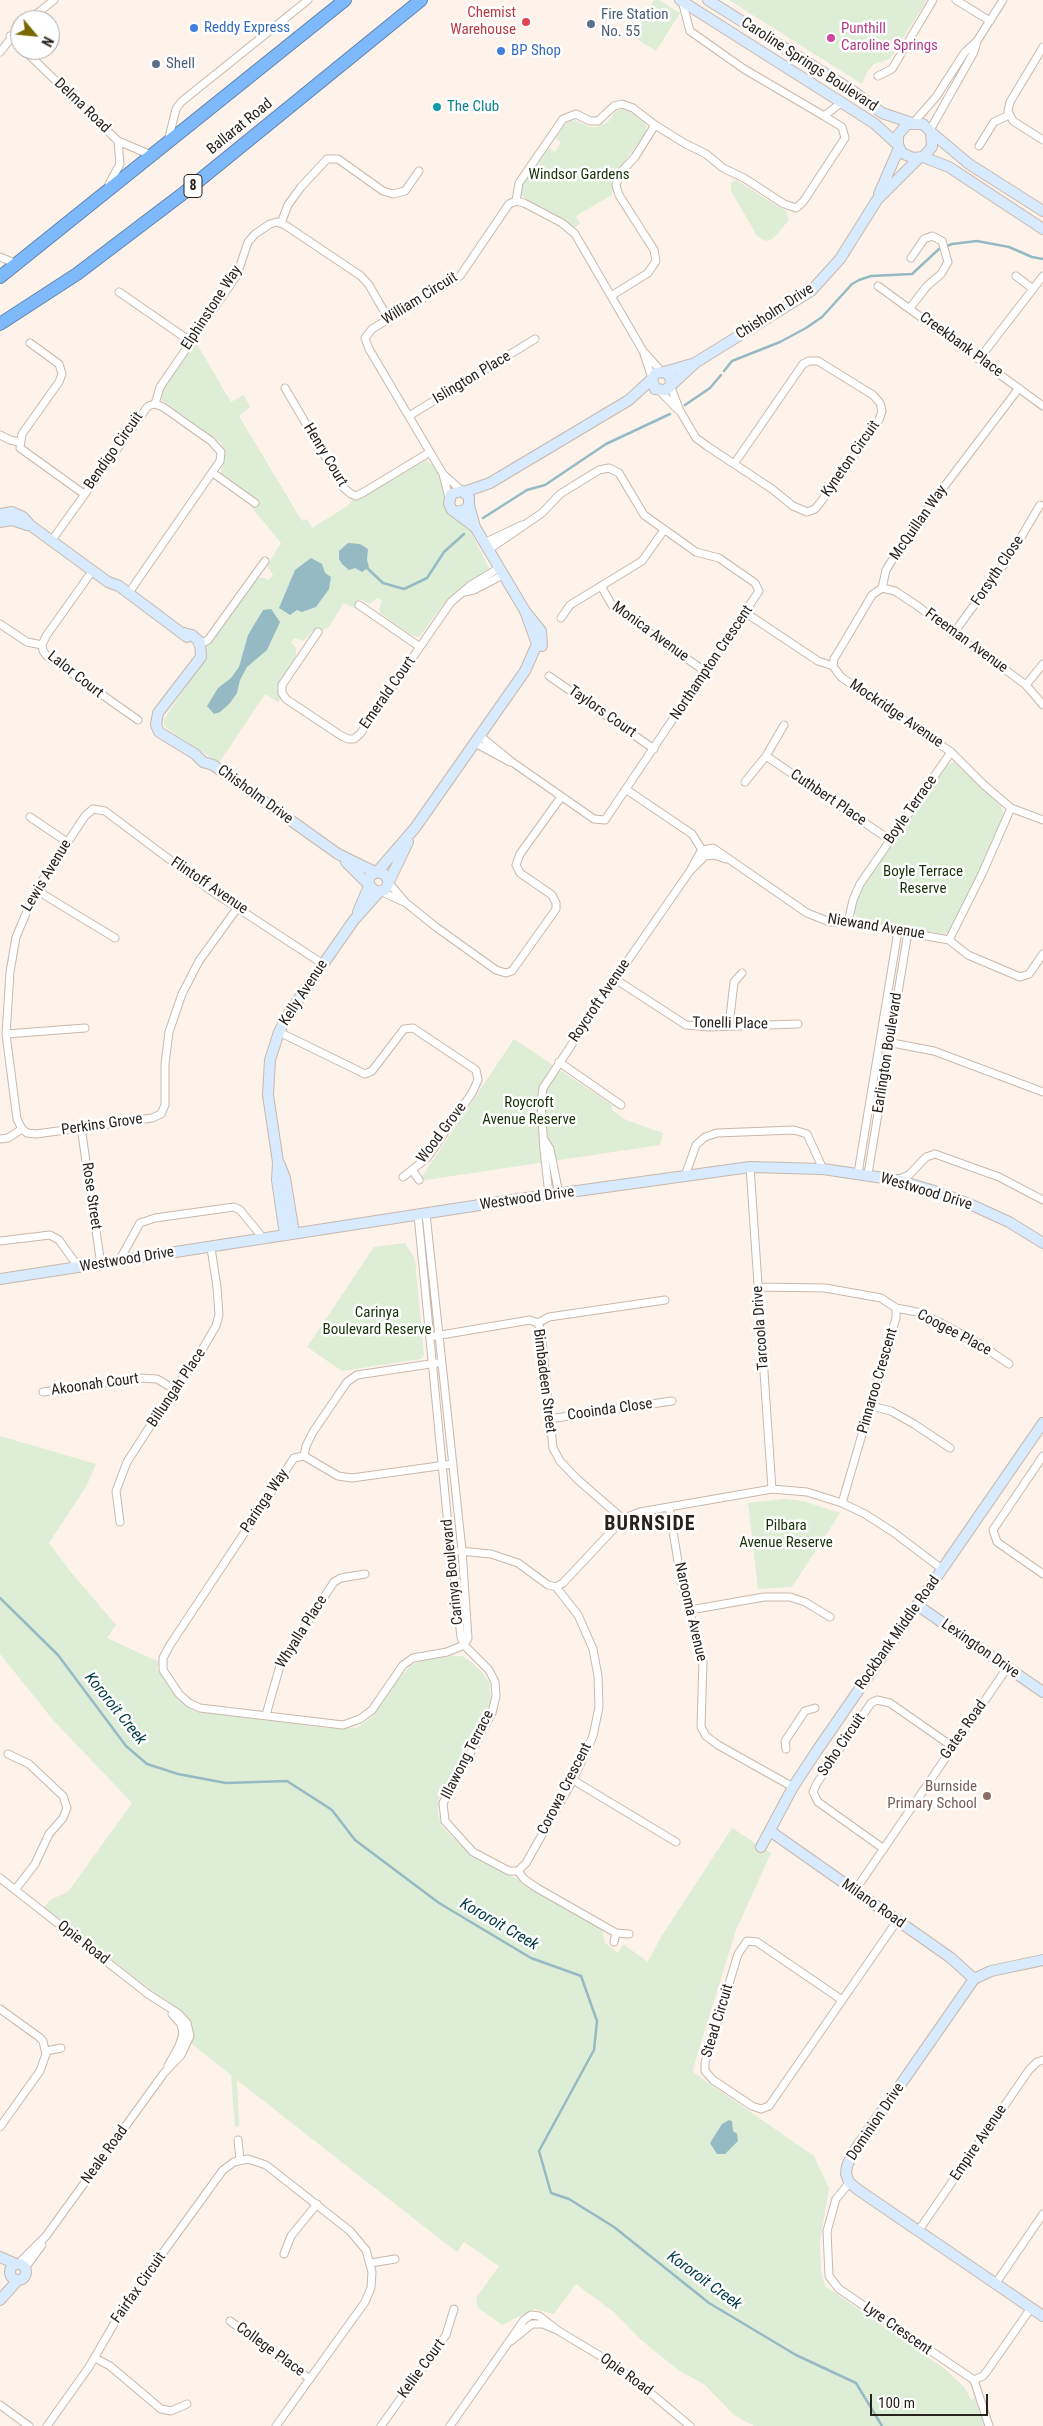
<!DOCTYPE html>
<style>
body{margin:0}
#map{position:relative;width:1043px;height:2426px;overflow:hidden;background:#fef3eb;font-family:"Roboto Condensed",sans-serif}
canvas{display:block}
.north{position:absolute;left:10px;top:10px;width:50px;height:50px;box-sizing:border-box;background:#fff;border:1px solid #a9a7a5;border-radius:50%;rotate:118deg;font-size:14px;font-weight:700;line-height:20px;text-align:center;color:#28221d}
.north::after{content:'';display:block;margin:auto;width:18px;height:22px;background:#776800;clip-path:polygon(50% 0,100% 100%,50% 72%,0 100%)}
.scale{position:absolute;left:870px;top:2394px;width:118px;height:22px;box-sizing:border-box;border:2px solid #28221d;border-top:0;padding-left:6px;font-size:15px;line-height:18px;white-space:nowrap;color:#28221d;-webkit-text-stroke:4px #fff;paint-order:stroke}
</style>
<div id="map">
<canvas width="1043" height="2426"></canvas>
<div class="north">N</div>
<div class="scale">100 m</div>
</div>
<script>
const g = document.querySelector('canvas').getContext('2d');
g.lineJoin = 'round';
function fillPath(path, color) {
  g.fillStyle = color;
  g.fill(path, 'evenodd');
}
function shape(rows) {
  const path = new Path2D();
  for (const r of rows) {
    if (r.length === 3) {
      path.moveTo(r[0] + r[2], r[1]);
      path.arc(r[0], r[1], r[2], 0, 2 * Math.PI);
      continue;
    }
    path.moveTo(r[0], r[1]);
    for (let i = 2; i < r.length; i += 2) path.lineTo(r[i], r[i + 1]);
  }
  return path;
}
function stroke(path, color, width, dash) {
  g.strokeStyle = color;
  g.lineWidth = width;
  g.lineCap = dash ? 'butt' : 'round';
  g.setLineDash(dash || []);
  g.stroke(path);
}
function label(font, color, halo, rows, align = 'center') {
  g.font = font + ' "Roboto Condensed",sans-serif';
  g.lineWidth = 5;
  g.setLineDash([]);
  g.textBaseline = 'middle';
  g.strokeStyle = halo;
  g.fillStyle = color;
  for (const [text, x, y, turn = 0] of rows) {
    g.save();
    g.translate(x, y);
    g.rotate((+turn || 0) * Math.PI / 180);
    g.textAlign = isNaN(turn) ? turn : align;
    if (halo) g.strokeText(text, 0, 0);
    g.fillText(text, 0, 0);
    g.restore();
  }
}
const green = shape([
 [654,0,659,0,680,13,656,51,632,36],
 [729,0,927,0,890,59,874,64,867,72,862,84],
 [623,109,633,113,643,121,646,126,646,132,615,175,612,195,576,216,580,224,574,228,523,197,521,193,524,183,549,148,555,152,561,142,556,138,566,123,575,120,589,127,597,127,608,122,616,111],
 [736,180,787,212,788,221,773,239,765,241,757,236,731,191,731,183],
 [195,341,231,402,244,395,250,407,239,416,302,521,307,519,312,528,346,507,353,499,361,497,426,460,434,466,442,481,446,502,468,526,489,568,487,572,447,600,419,637,411,635,381,614,379,609,382,601,378,598,369,604,360,599,354,608,344,603,328,628,321,631,316,628,303,641,294,638,291,643,296,648,296,656,277,688,281,699,278,702,265,694,219,763,169,730,164,725,164,719,202,662,205,646,218,633,253,582,260,577,269,580,273,575,267,565,281,543,252,508,257,500,221,473,224,451,221,443,162,400,161,391],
 [954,762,1001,806,1004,815,980,873,949,933,943,934,867,921,862,922,856,918,854,909,863,886,946,765],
 [514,1039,612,1105,612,1110,626,1120,663,1133,660,1145,419,1181],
 [405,1243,415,1259,424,1355,421,1359,342,1371,307,1347,374,1247],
 [0,1436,96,1464,87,1485,49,1543,70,1571,116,1625,107,1638,159,1662,157,1669,166,1682,183,1703,195,1711,327,1728,357,1728,373,1716,393,1685,411,1665,431,1657,462,1656,470,1661,482,1672,489,1682,491,1703,439,1798,438,1812,442,1827,473,1857,518,1879,602,1930,605,1943,618,1953,623,1944,648,1962,661,1937,732,1828,771,1853,736,1930,693,2069,694,2073,814,2156,829,2188,820,2242,821,2271,825,2286,945,2369,965,2388,971,2400,975,2398,984,2426,754,2426,734,2415,704,2384,678,2370,640,2339,615,2313,576,2284,554,2314,534,2309,502,2325,478,2308,476,2298,499,2266,464,2242,457,2252,450,2247,237,2080,239,2126,235,2127,231,2075,192,2044,191,2026,184,2016,44,1907,50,1900,68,1892,132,1803,53,1720,0,1654],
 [785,1499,803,1501,840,1513,792,1587,758,1589,748,1503]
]);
const water = shape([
 [348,543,360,544,368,549,367,560,369,567,362,572,355,568,349,570,342,564,339,559,339,551],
 [311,558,322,564,325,573,331,577,329,589,316,607,302,612,297,610,290,615,279,608,295,570],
 [271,609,280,622,267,650,247,667,240,680,237,693,230,703,220,712,214,714,207,706,218,688,231,678,239,667,248,635,263,610],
 [729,2120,732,2121,733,2131,737,2134,738,2141,725,2154,717,2154,710,2143,722,2124]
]);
const stream = shape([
 [724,371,732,361,780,342,806,328,822,317,852,284,859,280,871,276,912,274,939,249,952,244,977,241,1009,247,1032,257,1043,259],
 [685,405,710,388,721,375],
 [483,518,527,490,545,485,606,444,670,414],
 [366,567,383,583,404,589,427,578,444,552,464,534],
 [0,1598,58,1655,126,1746,147,1764,178,1774,226,1783,287,1781,332,1810,355,1840,439,1903,531,1958,581,1976,597,2021,594,2050,539,2151,551,2193,569,2199,614,2227,709,2303,796,2355,856,2383,882,2426]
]);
const street = shape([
 [956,0,990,21],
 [682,1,690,31,744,69,824,116,842,102],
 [29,20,54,0],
 [10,36,20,46],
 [1043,47,1010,102,1008,111,1013,121,1043,140],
 [24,50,118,141,151,155],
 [0,52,20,27],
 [878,76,892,69,933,0],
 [914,122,936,97,965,52,977,41],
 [930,130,974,52,977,41,1003,0],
 [168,141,176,109,181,102,308,0],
 [979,146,994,122,1009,115],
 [109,184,120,164,118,141],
 [516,201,519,183,563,119,576,114,590,121,598,121,614,106,622,104,633,108,655,125,684,143,706,154,723,168,744,178,784,204,796,208,803,202,845,138,842,127,824,116],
 [281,223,288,205,301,187,327,159,338,159,383,191,393,194,405,191,419,171],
 [0,257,17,264],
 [1016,276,1033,289],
 [878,286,1043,406],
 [119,292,190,341],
 [611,296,648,273,656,261,654,250,619,195,616,185,621,172,635,157,655,125],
 [910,308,927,286,941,274,948,262,942,241,932,236,924,239,911,258],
 [30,343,59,364,62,374,59,382,22,434,20,448,84,494],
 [644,354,652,378],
 [979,359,1043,276],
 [670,385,680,411,696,438,707,446,772,489,793,506,807,512,815,509,820,503,879,420,882,411,880,403,873,395,818,361,809,361,803,364,734,464],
 [285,388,343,487,351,494,356,496,364,492,430,452],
 [660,391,677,409],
 [155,404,160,387,237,275,248,242,255,234,270,224,277,222,285,225,361,276,369,285,388,318],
 [409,416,535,339],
 [0,435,10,440,19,442],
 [213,473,255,503],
 [443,474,449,498],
 [462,491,443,474,369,349,365,338,372,329,460,276,509,204,516,201,524,203,562,223,575,234,643,351,662,372],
 [52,540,148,406,155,404,163,407,211,441,221,452,220,461,128,594],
 [484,543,522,525],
 [93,570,46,636,42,645,43,651,47,656,138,720],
 [601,586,613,607,706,672],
 [882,588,895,591,919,607,953,634,1003,668,1026,685,1043,705],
 [464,592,474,590,503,575],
 [359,605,420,647],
 [746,613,818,661,833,666,841,677,951,752,984,785,1011,808,1043,820],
 [561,618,570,605,642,561,664,530],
 [0,624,27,642,42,645],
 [318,632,282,685,282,693,286,699,340,735,348,739,354,739,360,734,451,602,471,585,499,568],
 [953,634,1010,556,1040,505],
 [198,645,208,640,265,561],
 [833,666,834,659,865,607,872,595,882,588,886,570,896,554,921,517,1019,388],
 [549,676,654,749],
 [1026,685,1043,664],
 [480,736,512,762,594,819,605,820,759,591,755,583,719,558,696,552,644,515,619,473,609,468,599,470,560,494,542,513,488,550],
 [475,743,510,762],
 [766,756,890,840],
 [745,782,766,756,784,725],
 [627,790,692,834,704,853],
 [30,817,67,842],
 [705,856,714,855,726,859],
 [690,871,700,853,703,850,713,848,807,913,830,922,848,922,949,940,968,955,1020,977,1029,974,1043,954],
 [388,882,406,903,436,927,496,970,506,973,512,971,556,909,556,903,552,895,520,873,516,865,520,854,561,797],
 [36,890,115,938],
 [382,892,404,902],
 [848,922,853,900,860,884,951,752],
 [949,940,982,874,1011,808],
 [615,979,686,1025,709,1027,798,1024],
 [729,1026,734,982,742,973],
 [279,1032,365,1074,372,1071,404,1029,413,1028,476,1070,478,1080,472,1093,427,1158,403,1177],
 [6,1034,85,1028],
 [887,1042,934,1051,1043,1092],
 [559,1062,621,1105],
 [81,1127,101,1265],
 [22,1129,17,1119,6,1034,10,972,16,937,36,890,85,816,93,809,105,811,210,890,323,964],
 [0,1139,8,1138,22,1129,27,1133,36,1134,152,1118,161,1114,165,1105,165,1064,169,1032,182,994,199,961,238,907],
 [545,1141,550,1149,559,1194],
 [750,1167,772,1489],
 [413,1171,419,1180],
 [858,1173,898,931],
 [868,1174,908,932],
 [685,1176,696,1145,705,1137,717,1133,794,1130,807,1134,823,1169],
 [897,1180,909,1175,926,1157,935,1154,999,1177,1043,1200],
 [549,1195,544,1150,541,1103,543,1088,615,979,690,871,705,856],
 [426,1214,462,1550,468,1638,464,1645],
 [418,1215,447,1515,461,1637,464,1645],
 [0,1241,50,1235,59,1240,79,1268],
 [119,1261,140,1223,155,1218,234,1207,240,1210,263,1238],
 [758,1287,825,1288,881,1298,896,1308,896,1318,842,1503],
 [896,1308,917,1312,939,1322,978,1343,1009,1364],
 [538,1323,549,1317,665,1300],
 [435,1336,530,1320,538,1323,541,1331,553,1448,560,1461,577,1479,623,1519],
 [43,1392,141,1378,157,1379,174,1389],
 [871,1406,891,1411,914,1424,950,1448],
 [549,1419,672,1401],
 [304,1456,306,1446,313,1432,347,1382,357,1375,437,1363],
 [1043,1456,993,1530,997,1542,1043,1574],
 [453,1464,352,1478,338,1476,304,1456,294,1458,170,1645,163,1658,163,1670,179,1694,189,1703,200,1708,343,1725,360,1719,372,1710,403,1665,413,1658,447,1652,464,1645,489,1670,495,1682,496,1696,492,1713,443,1803,445,1821,473,1852,509,1871,518,1871,524,1879,537,1888,616,1933,629,1934],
 [669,1507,681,1580,703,1662,701,1727,706,1736,718,1745,793,1787],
 [120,1522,116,1491,127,1462,174,1389,193,1365,216,1326,219,1315,217,1287,211,1248],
 [459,1551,491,1554,518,1563,548,1585,556,1587,578,1615,593,1649,598,1676,599,1707,593,1736,573,1780,526,1863,518,1871],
 [556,1587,563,1583,623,1519,640,1512,772,1489,807,1492,842,1503,865,1514,893,1532,942,1569],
 [690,1610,764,1597,790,1597,805,1602,830,1617],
 [266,1715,281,1662,334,1582,341,1578,365,1574],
 [786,1749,785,1741,805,1711,815,1708],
 [8,1754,29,1764,63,1796,67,1808,63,1818,49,1834,35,1864,15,1890],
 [573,1780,676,1842],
 [884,1849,818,1802,813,1792,817,1783,871,1703,877,1700,890,1703,953,1747],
 [0,1878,148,1994,179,2014,187,2023,190,2036,181,2055,164,2073,46,2236,18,2264],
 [854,1892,1007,1668],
 [614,1942,616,1933],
 [842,2000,757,1942,747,1941,738,1954,705,2063,705,2071,713,2080,752,2106,761,2109,769,2106,897,1921],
 [0,2009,39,2037,43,2041,46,2054,40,2071,0,2127],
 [46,2051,61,2048],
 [168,2066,179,2046,183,2034,181,2024,172,2014],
 [238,2140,240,2160],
 [850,2182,836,2199,827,2231,829,2276,839,2289,974,2380,983,2376,987,2371,1031,2308],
 [919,2230,1029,2070,1037,2062,1043,2060],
 [284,2254,291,2236,317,2204],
 [371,2263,395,2259],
 [25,2268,42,2245],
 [996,2283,1043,2214],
 [230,2321,310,2379],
 [511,2341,532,2324,543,2324,557,2330,602,2357,641,2385,690,2426],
 [95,2358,110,2366,161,2409,171,2411,187,2404],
 [974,2380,989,2426],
 [0,2405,29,2426],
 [47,2426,89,2367,125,2305,223,2170,234,2162,248,2159,266,2165,350,2231,366,2250,372,2272,371,2288,365,2302,276,2426],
 [381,2426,446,2335,454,2309],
 [450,2426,524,2320,531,2315,539,2316,555,2328]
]);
const secondary = shape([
 [680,0,855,111,875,124,898,145],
 [708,0,853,91,882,113,912,123],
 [931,132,969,164,1043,211],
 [923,157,932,147,931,132,923,124,907,124,898,135,898,145,902,153,913,158,923,157,949,167,1043,229],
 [879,194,899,148],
 [664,372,692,364],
 [671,384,670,376,664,372,656,373,652,379,655,389,666,390,695,363,811,291,840,259,877,200,919,158],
 [464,492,490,483,629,400,652,379],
 [469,505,475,527,525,611,541,631,542,646],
 [456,512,465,510,469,505,469,497,462,491,451,494,449,504,452,510,475,527],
 [0,514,12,512,23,517,30,525,108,582,119,586,187,637],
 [0,522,12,520,27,525],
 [184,633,192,635,200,642,201,657,158,713,156,725,159,732,195,754,203,762,213,765,338,854,375,872],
 [346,862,368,884],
 [377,872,415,828,525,671,537,644,525,611],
 [388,880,384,874,377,872,370,876,368,884,376,892,385,890,408,842],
 [358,912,369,886],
 [280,1165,285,1178,294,1233],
 [285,1235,277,1180,278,1162,268,1095,270,1060,279,1032,289,1013,354,920,379,892],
 [0,1279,512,1200,750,1167,823,1169,897,1180,941,1193,974,1206,1009,1222,1043,1243],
 [917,1605,1043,1692],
 [770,1831,951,1958,974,1979],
 [761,1847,793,1787,816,1752,1043,1423],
 [1043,1960,991,1971,974,1979,853,2153,847,2166,846,2174,849,2182,857,2189,1043,2316],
 [0,2257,16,2264],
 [18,2272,8],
 [0,2300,18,2280]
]);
const highway = shape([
 [0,277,345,0],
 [0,324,77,274,185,192,421,0]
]);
const markers = [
 [526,22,5,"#e0444e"],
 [591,24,5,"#5c6f8a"],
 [194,28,5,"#3f7fe0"],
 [831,38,5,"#d1479c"],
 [501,51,5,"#3f7fe0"],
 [156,64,5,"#5c6f8a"],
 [437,107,5,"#0f9aa8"],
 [987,1796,5,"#8d6e63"]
];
const shields = [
 [193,186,18]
];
const shieldNames = [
 ["8",193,186]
];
const healthNames = [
 ["Chemist",516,13],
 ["Warehouse",516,30]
];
const serviceNames = [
 ["Fire Station",601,15],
 ["No. 55",601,32],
 ["Shell",166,64]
];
const shopNames = [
 ["Reddy Express",204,28],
 ["BP Shop",511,51]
];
const hotelNames = [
 ["Punthill",841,29],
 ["Caroline Springs",841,46]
];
const streetNames = [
 ["Caroline Springs Boulevard",809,65,33],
 ["Delma Road",82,106,44],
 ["Ballarat Road",240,127,-39],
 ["William Circuit",420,299,-32],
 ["Elphinstone Way",212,308,-57],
 ["Chisholm Drive",775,312,-33],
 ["Creekbank Place",961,345,36],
 ["Islington Place",472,378,-31],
 ["Bendigo Circuit",114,451,-55],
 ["Henry Court",325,455,59],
 ["Kyneton Circuit",851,459,-55],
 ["McQuillan Way",919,523,-55],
 ["Forsyth Close",998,571,-56],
 ["Monica Avenue",650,632,36],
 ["Freeman Avenue",966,641,36],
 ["Northampton Crescent",712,663,-56],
 ["Lalor Court",75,675,38],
 ["Emerald Court",388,693,-55],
 ["Taylors Court",602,712,35],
 ["Mockridge Avenue",896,714,34],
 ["Chisholm Drive",255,795,36],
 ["Cuthbert Place",828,798,34],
 ["Boyle Terrace",911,810,-55],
 ["Lewis Avenue",47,876,-59],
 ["Flintoff Avenue",209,886,34],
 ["Niewand Avenue",876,927,9],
 ["Kelly Avenue",304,993,-57],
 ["Roycroft Avenue",600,1001,-56],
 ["Tonelli Place",730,1024,1],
 ["Earlington Boulevard",888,1053,-81],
 ["Perkins Grove",102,1125,-8],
 ["Wood Grove",442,1133,-53],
 ["Westwood Drive",926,1192,17],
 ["Rose Street",91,1196,82],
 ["Westwood Drive",527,1199,-8],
 ["Westwood Drive",127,1260,-9],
 ["Tarcoola Drive",761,1328,-94],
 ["Coogee Place",954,1333,28],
 ["Bimbadeen Street",544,1381,83],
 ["Pinnaroo Crescent",878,1381,-74],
 ["Akoonah Court",95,1385,-8],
 ["Billungah Place",177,1388,-56],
 ["Cooinda Close",610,1410,-8],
 ["Paringa Way",265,1501,-56],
 ["Carinya Boulevard",453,1572,-96],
 ["Narooma Avenue",690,1612,77],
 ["Whyalla Place",302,1632,-58],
 ["Rockbank Middle Road",898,1633,-55],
 ["Lexington Drive",980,1649,35],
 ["Gates Road",964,1730,-55],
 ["Soho Circuit",842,1745,-56],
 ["Illawong Terrace",468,1755,-63],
 ["Corowa Crescent",565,1789,-63],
 ["Milano Road",873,1904,35],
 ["Opie Road",83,1943,38],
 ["Stead Circuit",718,2021,-73],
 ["Dominion Drive",876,2122,-56],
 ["Empire Avenue",979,2143,-56],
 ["Neale Road",105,2155,-54],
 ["Fairfax Circuit",139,2288,-55],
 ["Lyre Crescent",897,2329,35],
 ["College Place",270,2350,36],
 ["Kellie Court",422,2369,-54],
 ["Opie Road",626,2375,36]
];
const cultureNames = [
 ["The Club",447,107]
];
const parkNames = [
 ["Windsor Gardens",579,175],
 ["Boyle Terrace",923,872],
 ["Reserve",923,889],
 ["Roycroft",529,1103],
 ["Avenue Reserve",529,1120],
 ["Carinya",377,1313],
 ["Boulevard Reserve",377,1330],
 ["Pilbara",786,1526],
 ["Avenue Reserve",786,1543]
];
const educationNames = [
 ["Burnside",977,1787],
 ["Primary School",977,1804]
];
const waterNames = [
 ["Kororoit Creek",115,1709,51],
 ["Kororoit Creek",499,1925,30],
 ["Kororoit Creek",704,2281,36]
];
const districtNames = [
 ["BURNSIDE",650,1525]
];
fillPath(green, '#ddedd6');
fillPath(water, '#95bac4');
stroke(stream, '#95bac4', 2.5);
stroke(street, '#c9b8ac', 9);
stroke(secondary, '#c9b8ac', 12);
stroke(highway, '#6084ad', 14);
stroke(street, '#fff', 7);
stroke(secondary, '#d8eafe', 10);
stroke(highway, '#7eb9fb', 12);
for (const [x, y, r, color] of markers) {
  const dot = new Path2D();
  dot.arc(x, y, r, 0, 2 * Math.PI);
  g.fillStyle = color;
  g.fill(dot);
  stroke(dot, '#fff', 2);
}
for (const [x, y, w] of shields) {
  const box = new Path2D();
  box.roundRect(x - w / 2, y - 11.5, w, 23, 4);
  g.fillStyle = '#fff';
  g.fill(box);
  stroke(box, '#28221d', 1);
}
label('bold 14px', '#28221d', null, shieldNames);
label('15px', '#be3a42', '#fff', healthNames, 'right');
label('15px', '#4e5e75', '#fff', serviceNames, 'left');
label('15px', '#366cbe', '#fff', shopNames, 'left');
label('15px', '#b23c85', '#fff', hotelNames, 'left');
label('15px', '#28221d', '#fff', streetNames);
label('15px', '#0d838f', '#fff', cultureNames, 'left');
label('15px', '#183108', '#fff', parkNames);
label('15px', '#785e54', '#fff', educationNames, 'right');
label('italic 16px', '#003b47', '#fff', waterNames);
g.letterSpacing = '1px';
label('bold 20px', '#28221d', '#fff', districtNames);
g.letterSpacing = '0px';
</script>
